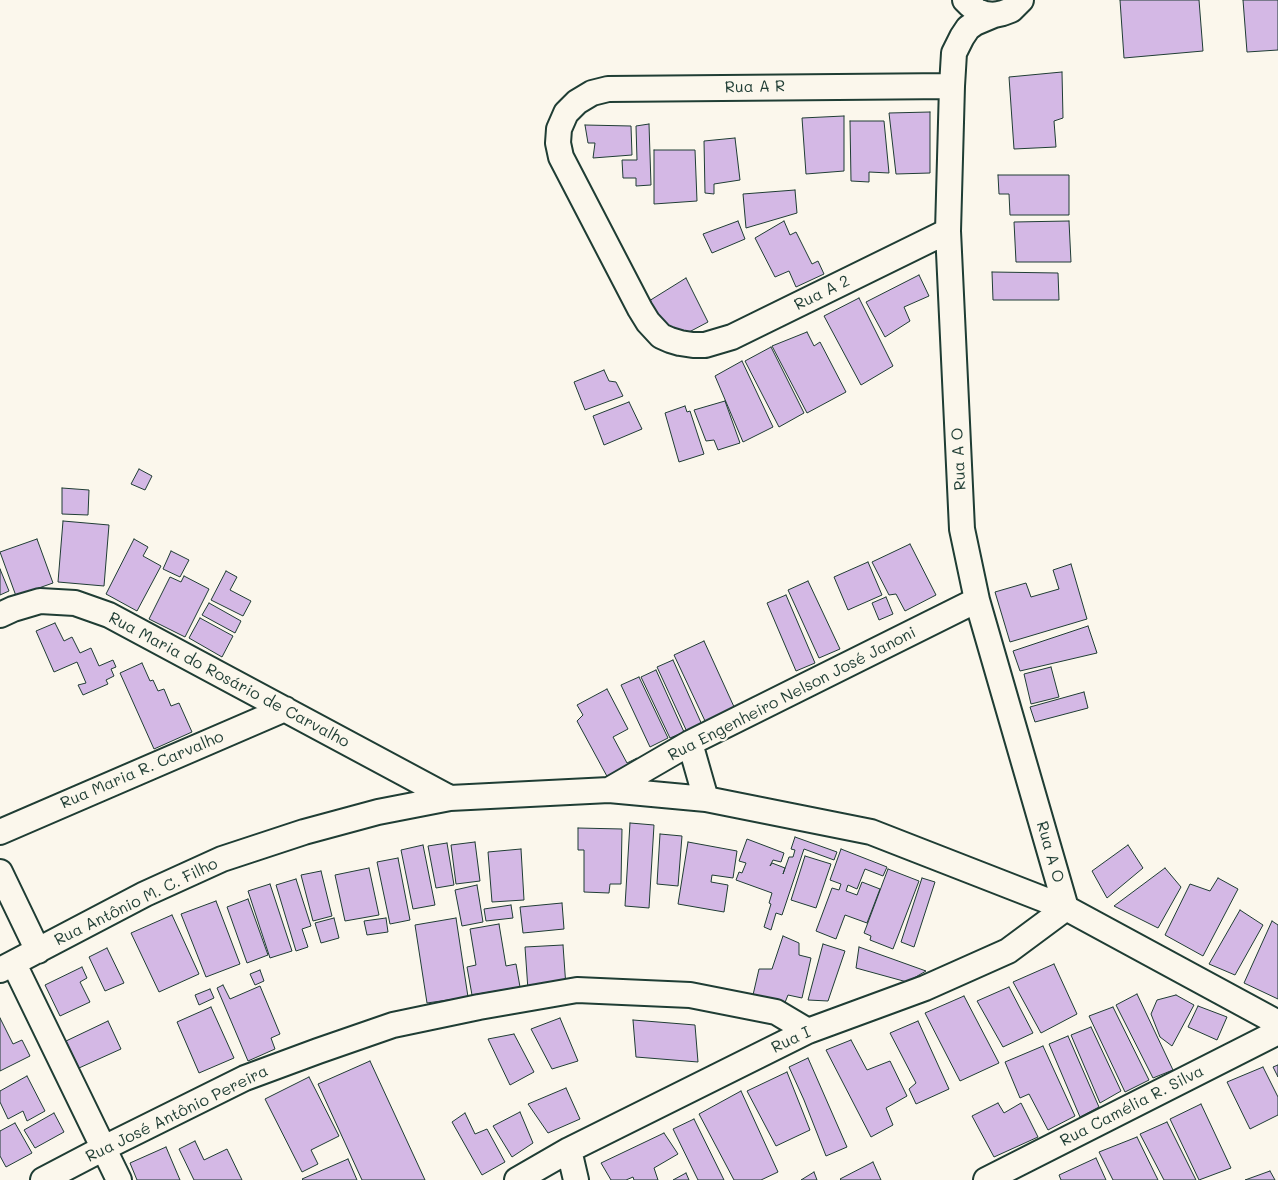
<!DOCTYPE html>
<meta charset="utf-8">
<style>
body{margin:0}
canvas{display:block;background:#fbf7ec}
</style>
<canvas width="1278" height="1180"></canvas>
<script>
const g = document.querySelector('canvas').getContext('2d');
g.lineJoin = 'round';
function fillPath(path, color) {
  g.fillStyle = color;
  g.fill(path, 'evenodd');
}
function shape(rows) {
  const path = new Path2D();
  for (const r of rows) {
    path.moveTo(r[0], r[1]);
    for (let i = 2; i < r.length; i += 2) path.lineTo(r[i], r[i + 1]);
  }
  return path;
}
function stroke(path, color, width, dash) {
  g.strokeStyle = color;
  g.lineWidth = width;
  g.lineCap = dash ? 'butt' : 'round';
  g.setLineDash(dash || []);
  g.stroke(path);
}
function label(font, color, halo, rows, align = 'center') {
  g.font = font + ' Mali,sans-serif';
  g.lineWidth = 4.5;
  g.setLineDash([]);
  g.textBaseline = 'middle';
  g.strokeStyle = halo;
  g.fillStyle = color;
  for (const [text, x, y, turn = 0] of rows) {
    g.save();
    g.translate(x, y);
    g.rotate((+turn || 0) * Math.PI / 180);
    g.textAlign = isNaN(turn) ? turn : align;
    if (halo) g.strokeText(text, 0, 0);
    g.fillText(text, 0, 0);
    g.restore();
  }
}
const building = shape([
 [1120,0,1199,0,1203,51,1124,58,1120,0],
 [1243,0,1278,0,1278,50,1247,52,1243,0],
 [1062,72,1063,118,1054,121,1056,147,1014,149,1009,77,1062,72],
 [930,112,930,173,896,174,889,113,930,112],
 [844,116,844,171,806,174,802,118,844,116],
 [850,121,884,121,889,173,869,172,869,182,851,181,850,121],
 [649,124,651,185,636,186,636,178,623,178,622,160,637,160,636,126,649,124],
 [585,125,631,126,632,155,593,158,595,143,588,143,585,125],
 [735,138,740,180,714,184,714,194,705,193,704,141,735,138],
 [654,150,695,150,697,201,654,204,654,150],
 [998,175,1069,175,1069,215,1010,215,1009,194,999,194,998,175],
 [795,190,797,213,746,228,743,194,795,190],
 [738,221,745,239,712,253,703,234,738,221],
 [784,221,790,235,796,232,812,264,818,261,824,274,796,287,789,271,775,277,755,238,784,221],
 [1069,221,1071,262,1016,262,1014,222,1069,221],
 [992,272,1058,273,1059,300,993,300,992,272],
 [919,275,929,296,904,307,910,321,885,337,866,302,919,275],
 [686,278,708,322,674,340,649,301,686,278],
 [859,298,893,366,861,385,824,316,859,298],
 [807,332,814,346,820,342,846,392,807,413,772,346,807,332],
 [771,347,804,413,779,427,745,361,771,347],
 [742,361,773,427,743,442,715,376,742,361],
 [604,370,609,381,616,382,623,396,585,410,574,382,604,370],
 [725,401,740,443,718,450,714,440,706,441,694,410,725,401],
 [629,402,642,429,604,445,593,416,629,402],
 [685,406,687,412,690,411,704,454,679,462,665,413,685,406],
 [139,469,152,476,145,490,131,484,139,469],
 [62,488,89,490,88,515,62,514,62,488],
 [63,521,109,525,104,586,58,582,63,521],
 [37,539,53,583,16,596,0,552,37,539],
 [134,539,148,547,143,556,161,566,137,611,106,594,134,539],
 [910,544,936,595,905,611,896,594,889,595,872,562,910,544],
 [171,551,189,560,180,577,163,569,171,551],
 [868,562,882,595,848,610,834,577,868,562],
 [1071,564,1087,619,1010,642,995,592,1026,583,1031,597,1059,589,1053,570,1071,564],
 [0,569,9,591,0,595,0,569],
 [226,571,237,577,230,590,251,601,243,616,211,600,226,571],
 [184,576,209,589,185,637,149,619,170,577,181,582,184,576],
 [808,581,840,649,819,658,788,590,808,581],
 [786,595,815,663,796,671,767,603,786,595],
 [886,597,893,614,879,620,872,603,886,597],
 [209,603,241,621,235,633,202,615,209,603],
 [200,618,233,636,222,657,189,638,200,618],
 [55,623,64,641,72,637,80,653,91,648,99,666,113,660,116,667,111,669,114,676,106,680,108,684,83,695,78,685,86,683,77,662,54,672,36,631,55,623],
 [1088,626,1097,653,1020,671,1013,651,1088,626],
 [704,641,735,709,706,723,674,655,704,641],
 [673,660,703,727,688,734,657,667,673,660],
 [142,663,150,681,153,680,158,691,164,689,171,706,179,703,192,732,154,749,120,673,142,663],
 [1051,667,1059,697,1031,704,1024,674,1051,667],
 [656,670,684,732,670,738,641,677,656,670],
 [639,677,668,738,650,747,621,685,639,677],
 [607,689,628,729,613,737,627,763,637,758,640,763,609,780,577,721,583,715,577,705,607,689],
 [1084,692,1088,708,1035,722,1030,707,1084,692],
 [630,823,654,825,649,908,625,906,630,823],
 [578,828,622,829,621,884,610,884,609,893,584,892,584,850,578,850,578,828],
 [660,834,682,836,678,886,657,884,660,834],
 [795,837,837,852,834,860,804,849,782,915,776,913,771,930,764,927,771,904,769,903,772,893,736,880,739,872,742,873,746,863,739,861,747,839,784,853,781,862,773,860,770,866,772,863,785,868,783,874,789,857,793,857,795,850,791,849,795,837],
 [475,842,480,881,456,884,451,845,475,842],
 [688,842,737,851,733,878,712,875,711,882,728,885,724,912,678,904,688,842],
 [447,843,454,885,436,888,428,846,447,843],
 [423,845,435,905,413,909,401,850,423,845],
 [1128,845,1143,868,1107,898,1092,871,1128,845],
 [521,849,524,900,492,902,488,852,521,849],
 [841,849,887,867,883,876,865,869,857,889,848,885,846,891,857,895,862,882,880,889,867,923,845,915,836,939,816,931,832,888,839,890,841,884,830,880,841,849],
 [805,856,831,864,816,908,791,900,805,856],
 [398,858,410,920,390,924,377,862,398,858],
 [369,868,379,915,345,921,335,875,369,868],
 [1165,868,1181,887,1158,928,1114,906,1165,868],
 [888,869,919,881,893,949,870,940,871,936,864,933,888,869],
 [321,871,332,916,313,921,301,875,321,871],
 [922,878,935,882,914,947,901,942,922,878],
 [1218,878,1238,889,1203,956,1165,935,1190,884,1210,891,1218,878],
 [296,879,311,926,302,929,308,947,296,951,276,885,296,879],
 [270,884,292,951,270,958,248,891,270,884],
 [477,885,483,922,462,926,455,890,477,885],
 [248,899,268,955,247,963,227,907,248,899],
 [216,901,240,964,206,977,181,914,216,901],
 [562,903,564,929,523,933,520,907,562,903],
 [511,905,513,918,486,921,484,909,511,905],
 [1240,910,1263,925,1235,975,1209,964,1240,910],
 [172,915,199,974,159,992,131,933,172,915],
 [334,918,339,938,321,943,315,923,334,918],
 [386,918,388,932,367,935,364,921,386,918],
 [456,918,468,997,427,1003,415,925,456,918],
 [1272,921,1278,925,1278,999,1244,983,1272,921],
 [499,924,506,966,516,964,520,987,472,995,467,967,476,965,470,929,499,924],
 [783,936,799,943,799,955,811,958,802,998,788,995,784,1005,753,995,759,969,772,969,783,936],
 [823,944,845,951,828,1001,808,1000,823,944],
 [563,945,566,987,528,990,525,947,563,945],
 [859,947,926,971,907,982,856,968,859,947],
 [107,948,124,983,105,991,89,957,107,948],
 [1054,964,1077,1014,1041,1033,1013,982,1054,964],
 [82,967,87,978,80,982,90,1002,60,1016,45,985,82,967],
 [260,970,264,981,255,985,250,974,260,970],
 [223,985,230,999,260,986,280,1034,271,1038,275,1049,248,1061,217,988,223,985],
 [1009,987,1033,1033,1003,1047,977,1001,1009,987],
 [210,989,214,998,199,1005,195,995,210,989],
 [1137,994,1173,1070,1153,1078,1116,1005,1137,994],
 [1176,995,1194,1005,1172,1046,1160,1037,1151,1014,1157,1000,1176,995],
 [964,996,999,1063,960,1081,925,1013,964,996],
 [1198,1006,1227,1017,1217,1040,1188,1027,1198,1006],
 [211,1007,234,1058,199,1073,177,1022,211,1007],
 [1113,1007,1149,1080,1125,1092,1089,1016,1113,1007],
 [0,1018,13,1044,22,1040,30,1056,0,1071,0,1018],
 [560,1018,578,1061,552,1069,531,1029,560,1018],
 [633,1020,695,1025,698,1062,636,1057,633,1020],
 [108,1021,121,1049,79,1068,66,1041,108,1021],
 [918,1021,949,1089,916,1104,909,1089,916,1083,890,1033,918,1021],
 [1091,1027,1121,1091,1100,1103,1071,1035,1091,1027],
 [514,1034,534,1072,510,1085,488,1039,514,1034],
 [1068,1036,1099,1107,1080,1117,1049,1044,1068,1036],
 [851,1040,867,1070,890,1061,907,1096,886,1108,893,1125,871,1137,826,1050,851,1040],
 [1043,1046,1075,1116,1048,1130,1029,1094,1020,1098,1005,1062,1043,1046],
 [808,1058,847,1147,826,1156,804,1100,789,1067,808,1058],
 [370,1061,425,1180,362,1180,318,1084,370,1061],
 [1278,1065,1278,1077,1273,1067,1278,1065],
 [1263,1067,1278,1097,1278,1115,1250,1129,1227,1082,1263,1067],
 [787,1072,810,1130,776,1146,747,1091,787,1072],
 [27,1076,45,1111,27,1121,23,1111,8,1119,0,1102,0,1091,27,1076],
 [309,1077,339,1136,311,1150,318,1164,302,1172,265,1099,309,1077],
 [566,1088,580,1119,548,1133,528,1104,566,1088],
 [741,1091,778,1172,761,1180,734,1180,699,1114,741,1091],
 [998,1103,1004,1113,1021,1103,1038,1137,994,1157,972,1116,998,1103],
 [1201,1104,1231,1168,1199,1180,1170,1119,1201,1104],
 [520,1112,533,1143,512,1157,493,1126,520,1112],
 [54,1113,64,1132,35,1148,24,1130,54,1113],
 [465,1113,475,1134,487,1129,505,1162,482,1175,452,1122,465,1113],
 [694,1119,724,1180,698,1180,673,1129,694,1119],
 [1167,1122,1196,1180,1164,1180,1140,1134,1167,1122],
 [15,1123,32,1153,6,1167,0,1156,0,1131,15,1123],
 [664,1133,678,1154,654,1168,658,1180,634,1180,633,1177,626,1180,611,1180,601,1163,664,1133],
 [1137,1137,1158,1180,1113,1180,1099,1152,1137,1137],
 [195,1141,204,1160,227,1149,242,1180,194,1180,179,1149,195,1141],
 [166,1147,180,1180,137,1180,130,1163,166,1147],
 [1096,1158,1106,1180,1061,1180,1059,1175,1096,1158],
 [348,1159,357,1180,303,1180,302,1179,348,1159],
 [873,1162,881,1180,841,1180,840,1179,873,1162],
 [1270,1171,1275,1180,1245,1180,1270,1171],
 [814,1172,817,1180,801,1180,814,1172],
 [686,1173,689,1180,673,1180,686,1173]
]);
const street = shape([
 [965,0,970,5,977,11,985,14,994,15,1003,13,1011,10,1021,0],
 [948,231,732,337,705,345,693,345,680,343,670,340,661,336,648,322,640,309,561,157,558,143,559,129,566,113,577,102,592,93,608,89,952,86],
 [0,615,13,609,40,601,75,603,109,615,450,798],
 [690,743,706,799],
 [609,790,690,743,977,600],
 [0,832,285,709],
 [0,872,38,951],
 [14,964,119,1180],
 [0,970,145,894,222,859,304,832,378,812,450,798,609,790,706,799,871,832,1066,908,1278,1023],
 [569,1150,576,1180],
 [43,1180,104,1148,245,1078,318,1051,393,1025,479,1007,577,990,690,995,776,1012,808,1031],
 [517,1180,569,1150,808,1031,925,988,1008,951,1066,908,977,600,962,529,948,231,952,86,954,53,962,37,968,28,975,23,994,15],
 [986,1180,1278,1032]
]);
const streetNames = [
 ["Rua A R",755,87,-1],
 ["Rua A 2",822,293,-26],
 ["Rua A O",959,459,-93],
 ["Rua Maria do Rosário de Carvalho",229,680,28],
 ["Rua Engenheiro Nelson José Janoni",792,694,-27],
 ["Rua Maria R. Carvalho",142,770,-23],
 ["Rua A O",1050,852,74],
 ["Rua Antônio M. C. Filho",136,902,-26],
 ["Rua I",791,1040,-25],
 ["Rua Camélia R. Silva",1132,1106,-27],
 ["Rua José Antônio Pereira",177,1114,-26]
];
fillPath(building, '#d4b8e5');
stroke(building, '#1f3d34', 1);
stroke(street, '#1f3d34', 28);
stroke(street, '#fbf7ec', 24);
label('16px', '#1f3d34', '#fbf7ec', streetNames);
</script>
